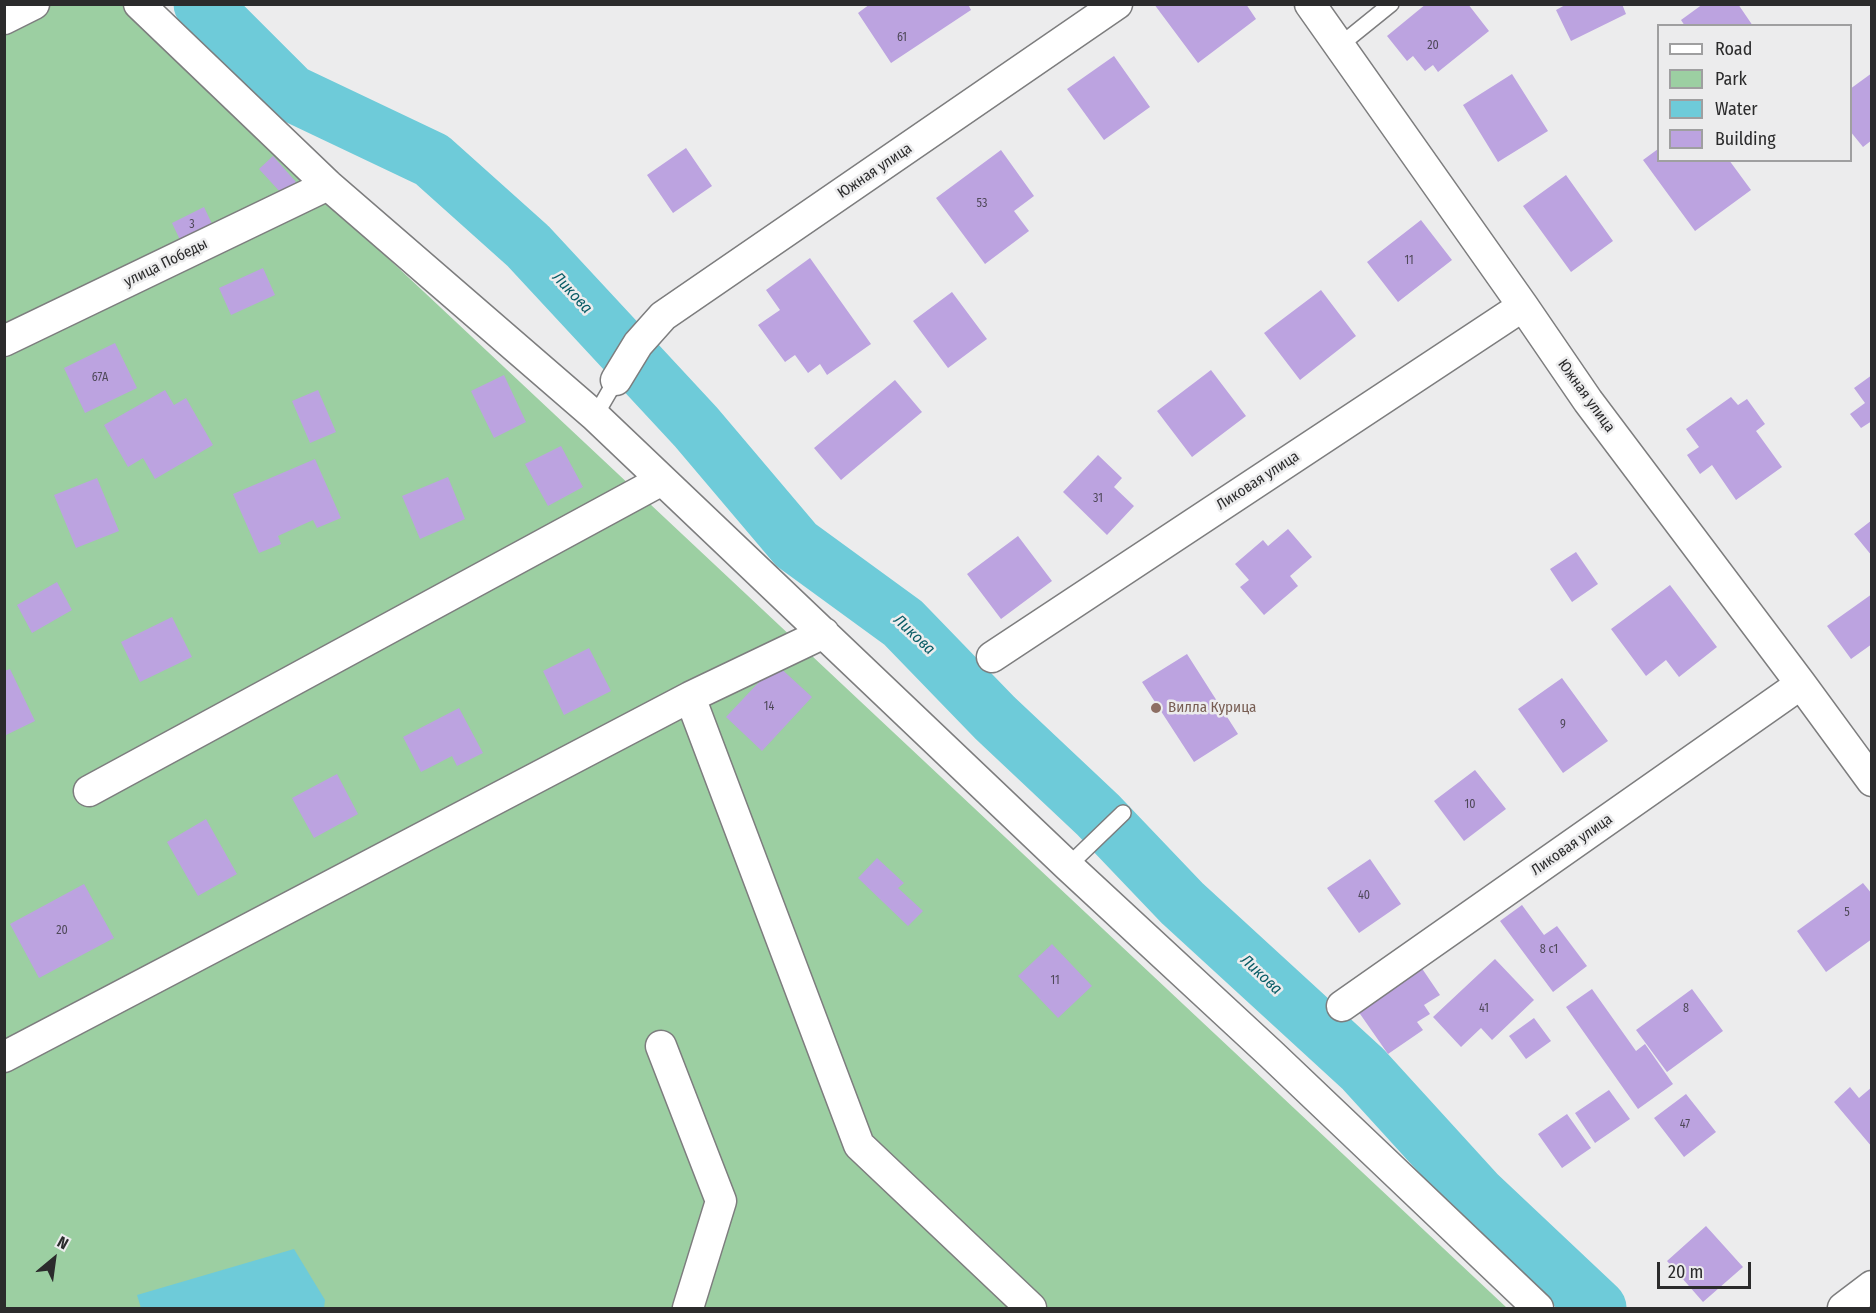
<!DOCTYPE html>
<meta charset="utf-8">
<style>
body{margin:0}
#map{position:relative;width:1876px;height:1313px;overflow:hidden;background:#ececed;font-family:"Fira Sans Condensed",sans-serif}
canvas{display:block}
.frame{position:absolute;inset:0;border:6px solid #2b2b2c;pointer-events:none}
.legend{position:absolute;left:1657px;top:24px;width:195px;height:138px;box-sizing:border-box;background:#ececed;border:2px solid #9f9fa0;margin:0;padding:8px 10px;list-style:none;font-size:18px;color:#2b2b2c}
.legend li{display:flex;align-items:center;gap:12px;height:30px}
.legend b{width:30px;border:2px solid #9f9fa0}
.north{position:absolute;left:24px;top:1229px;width:60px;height:60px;-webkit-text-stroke:4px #ececed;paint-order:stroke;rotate:29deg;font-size:16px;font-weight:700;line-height:24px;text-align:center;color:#2b2b2c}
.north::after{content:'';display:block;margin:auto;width:21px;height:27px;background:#2b2b2c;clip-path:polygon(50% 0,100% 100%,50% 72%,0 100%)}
.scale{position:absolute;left:1657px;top:1262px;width:94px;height:27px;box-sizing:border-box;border:3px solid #2b2b2c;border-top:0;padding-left:8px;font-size:18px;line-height:21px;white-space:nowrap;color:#2b2b2c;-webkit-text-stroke:4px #ececed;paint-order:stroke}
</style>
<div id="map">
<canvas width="1876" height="1313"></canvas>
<div class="frame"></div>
<ul class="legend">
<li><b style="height:8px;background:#fff"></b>Road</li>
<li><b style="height:16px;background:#9ccfa2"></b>Park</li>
<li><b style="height:16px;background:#6ecbd9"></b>Water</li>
<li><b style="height:16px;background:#bca3e0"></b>Building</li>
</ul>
<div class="north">N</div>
<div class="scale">20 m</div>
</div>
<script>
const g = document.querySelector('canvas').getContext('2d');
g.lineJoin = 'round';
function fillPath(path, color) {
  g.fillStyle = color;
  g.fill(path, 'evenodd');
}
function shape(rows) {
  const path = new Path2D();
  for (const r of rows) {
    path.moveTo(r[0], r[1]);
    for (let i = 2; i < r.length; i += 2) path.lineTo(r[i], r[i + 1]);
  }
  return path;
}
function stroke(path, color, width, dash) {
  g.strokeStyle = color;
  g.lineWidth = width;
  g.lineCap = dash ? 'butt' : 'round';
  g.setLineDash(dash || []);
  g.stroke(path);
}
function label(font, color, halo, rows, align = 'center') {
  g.font = font + ' "Fira Sans Condensed",sans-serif';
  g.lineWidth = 5;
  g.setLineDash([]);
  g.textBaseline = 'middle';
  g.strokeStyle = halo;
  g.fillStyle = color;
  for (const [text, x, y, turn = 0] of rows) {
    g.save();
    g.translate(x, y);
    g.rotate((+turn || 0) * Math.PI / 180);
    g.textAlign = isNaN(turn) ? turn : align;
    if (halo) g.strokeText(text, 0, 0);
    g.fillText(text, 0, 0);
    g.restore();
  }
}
const green = shape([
 [5,4,159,5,310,185,1507,1308,5,1308]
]);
const water = shape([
 [294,1249,325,1300,324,1308,141,1308,137,1295]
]);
const river = shape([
 [202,4,291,93,432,160,528,246,696,427,796,545,903,623,995,718,1098,815,1182,903,1363,1069,1477,1194,1598,1308]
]);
const building = shape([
 [870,4,968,4,971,10,891,63,858,13],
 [1154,4,1246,4,1256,19,1198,63],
 [1426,4,1468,4,1489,31,1438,72,1433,65,1425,71,1413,56,1407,61,1387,36],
 [1567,4,1622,4,1626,14,1571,41,1556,10],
 [1703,4,1738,4,1753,26,1685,26,1681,20],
 [1114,56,1150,107,1104,140,1067,89],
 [1872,73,1872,140,1863,147,1850,131,1850,89],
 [1512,74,1548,131,1498,162,1463,105],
 [686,148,712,186,673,213,647,175],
 [1658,149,1658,160,1729,160,1751,190,1695,231,1643,160],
 [1001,150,1034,196,1014,211,1029,231,985,264,936,198],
 [273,156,296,182,282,194,259,169],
 [1566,175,1613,241,1571,272,1523,206],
 [204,207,213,226,181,242,172,223],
 [1421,220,1452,260,1398,302,1367,262],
 [810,258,871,344,827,375,820,364,808,373,795,355,785,362,758,325,780,310,766,290],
 [263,268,275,295,231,315,219,288],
 [1321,290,1356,336,1300,380,1264,333],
 [952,292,987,339,948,368,913,321],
 [115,343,137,388,85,413,64,368],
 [1211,370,1246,416,1192,457,1157,411],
 [504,375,526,422,494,438,471,391],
 [1872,375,1872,421,1861,428,1850,414,1865,403,1854,388],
 [895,380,922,412,841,480,814,448],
 [165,390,174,405,186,398,213,445,155,479,143,458,128,467,104,425],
 [318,390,336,432,310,443,292,401],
 [1731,397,1738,405,1747,399,1765,424,1756,431,1782,467,1736,500,1712,465,1700,474,1687,455,1699,447,1686,429],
 [561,446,583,487,548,506,525,464],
 [1098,455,1122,478,1114,487,1134,506,1107,535,1063,492],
 [315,459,341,518,317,528,313,520,278,536,281,544,259,553,233,494],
 [448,477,465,519,420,539,402,496],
 [97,478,119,531,76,548,54,495],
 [1872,520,1872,556,1854,534],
 [1288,529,1312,557,1290,576,1298,586,1264,615,1240,587,1249,580,1235,564,1263,540,1268,546],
 [1018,536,1052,581,1001,619,967,574],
 [1576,552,1598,584,1572,602,1550,569],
 [57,582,72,610,32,633,17,605],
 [1670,585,1717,647,1679,677,1666,660,1646,676,1611,629],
 [1872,594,1872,644,1851,659,1827,626],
 [172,617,192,657,140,682,121,642],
 [589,648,611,691,564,715,543,671],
 [1187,654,1238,734,1194,762,1142,682],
 [776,664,812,697,762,751,726,717],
 [10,669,35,721,4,736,4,671],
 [1562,678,1608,741,1563,773,1518,709],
 [459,708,483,753,457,766,452,756,421,772,403,737],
 [1475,770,1506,809,1464,841,1434,801],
 [337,774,358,814,314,838,292,798],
 [206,819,237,874,198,896,167,842],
 [877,858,904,883,898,888,923,911,908,926,858,878],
 [1370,859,1401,904,1359,933,1327,888],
 [1863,883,1872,894,1872,939,1826,972,1797,931],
 [84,884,114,938,39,978,10,924],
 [1522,905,1544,935,1557,926,1587,966,1553,992,1500,921],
 [1052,944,1092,986,1058,1018,1018,976],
 [1495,959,1534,1000,1492,1040,1481,1028,1461,1047,1433,1017],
 [1421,967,1440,995,1424,1005,1430,1014,1417,1022,1423,1030,1388,1054,1358,1011],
 [1592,989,1636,1051,1645,1044,1673,1084,1638,1109,1566,1007],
 [1692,989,1723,1031,1667,1072,1636,1030],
 [1534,1018,1551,1041,1526,1059,1509,1036],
 [1850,1087,1859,1098,1872,1087,1872,1147,1834,1102],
 [1609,1090,1630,1119,1595,1143,1575,1113],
 [1686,1094,1716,1132,1684,1157,1654,1118],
 [1567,1114,1591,1148,1562,1168,1538,1134],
 [1706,1226,1743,1267,1703,1302,1667,1261]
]);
const service = shape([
 [1339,46,1391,4],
 [595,416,616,380],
 [1068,866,1123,813]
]);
const minor = shape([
 [139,4,328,185,595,416,1068,866,1271,1054,1538,1308],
 [1310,4,1523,306,1588,401,1801,684,1872,781],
 [4,19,34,4],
 [4,341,328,185],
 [616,380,638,344,663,316,1117,4],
 [992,657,1523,306],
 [690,697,859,1145,1031,1308],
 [89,791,662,480],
 [1342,1006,1801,684],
 [661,1046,721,1201,688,1308],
 [4,1057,690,697,824,633],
 [1843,1308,1872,1286]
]);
const markers = [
 [1156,708,6,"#8d6e63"]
];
const numberNames = [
 ["61",902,38],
 ["20",1433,46],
 ["53",982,204],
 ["3",192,225],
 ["11",1409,261],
 ["67А",100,378],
 ["31",1098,499],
 ["14",769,707],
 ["9",1563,725],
 ["10",1470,805],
 ["40",1364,896],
 ["5",1847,913],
 ["20",62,931],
 ["8 с1",1549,950],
 ["11",1055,981],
 ["41",1484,1009],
 ["8",1686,1009],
 ["47",1685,1125]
];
const streetNames = [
 ["Южная улица",875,171,-34],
 ["улица Победы",166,263,-26],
 ["Южная улица",1586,396,54],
 ["Ликовая улица",1258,481,-33],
 ["Ликовая улица",1572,845,-35]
];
const educationNames = [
 ["Вилла Курица",1168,708]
];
const waterNames = [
 ["Ликова",572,293,47],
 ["Ликова",914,635,43],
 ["Ликова",1261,975,43]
];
fillPath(green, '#9ccfa2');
fillPath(water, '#6ecbd9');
stroke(river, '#6ecbd9', 57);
fillPath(building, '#bca3e0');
stroke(service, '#7d7d7e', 18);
stroke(minor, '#7d7d7e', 33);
stroke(service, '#fff', 15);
stroke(minor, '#fff', 30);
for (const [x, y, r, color] of markers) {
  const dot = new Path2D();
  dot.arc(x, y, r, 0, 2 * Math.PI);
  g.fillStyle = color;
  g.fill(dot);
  stroke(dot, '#ececed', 2);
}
label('12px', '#4f4959', null, numberNames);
label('15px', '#2b2b2c', '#ececed', streetNames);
label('15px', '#785e54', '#ececed', educationNames, 'left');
label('italic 16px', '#085c66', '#ececed', waterNames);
</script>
